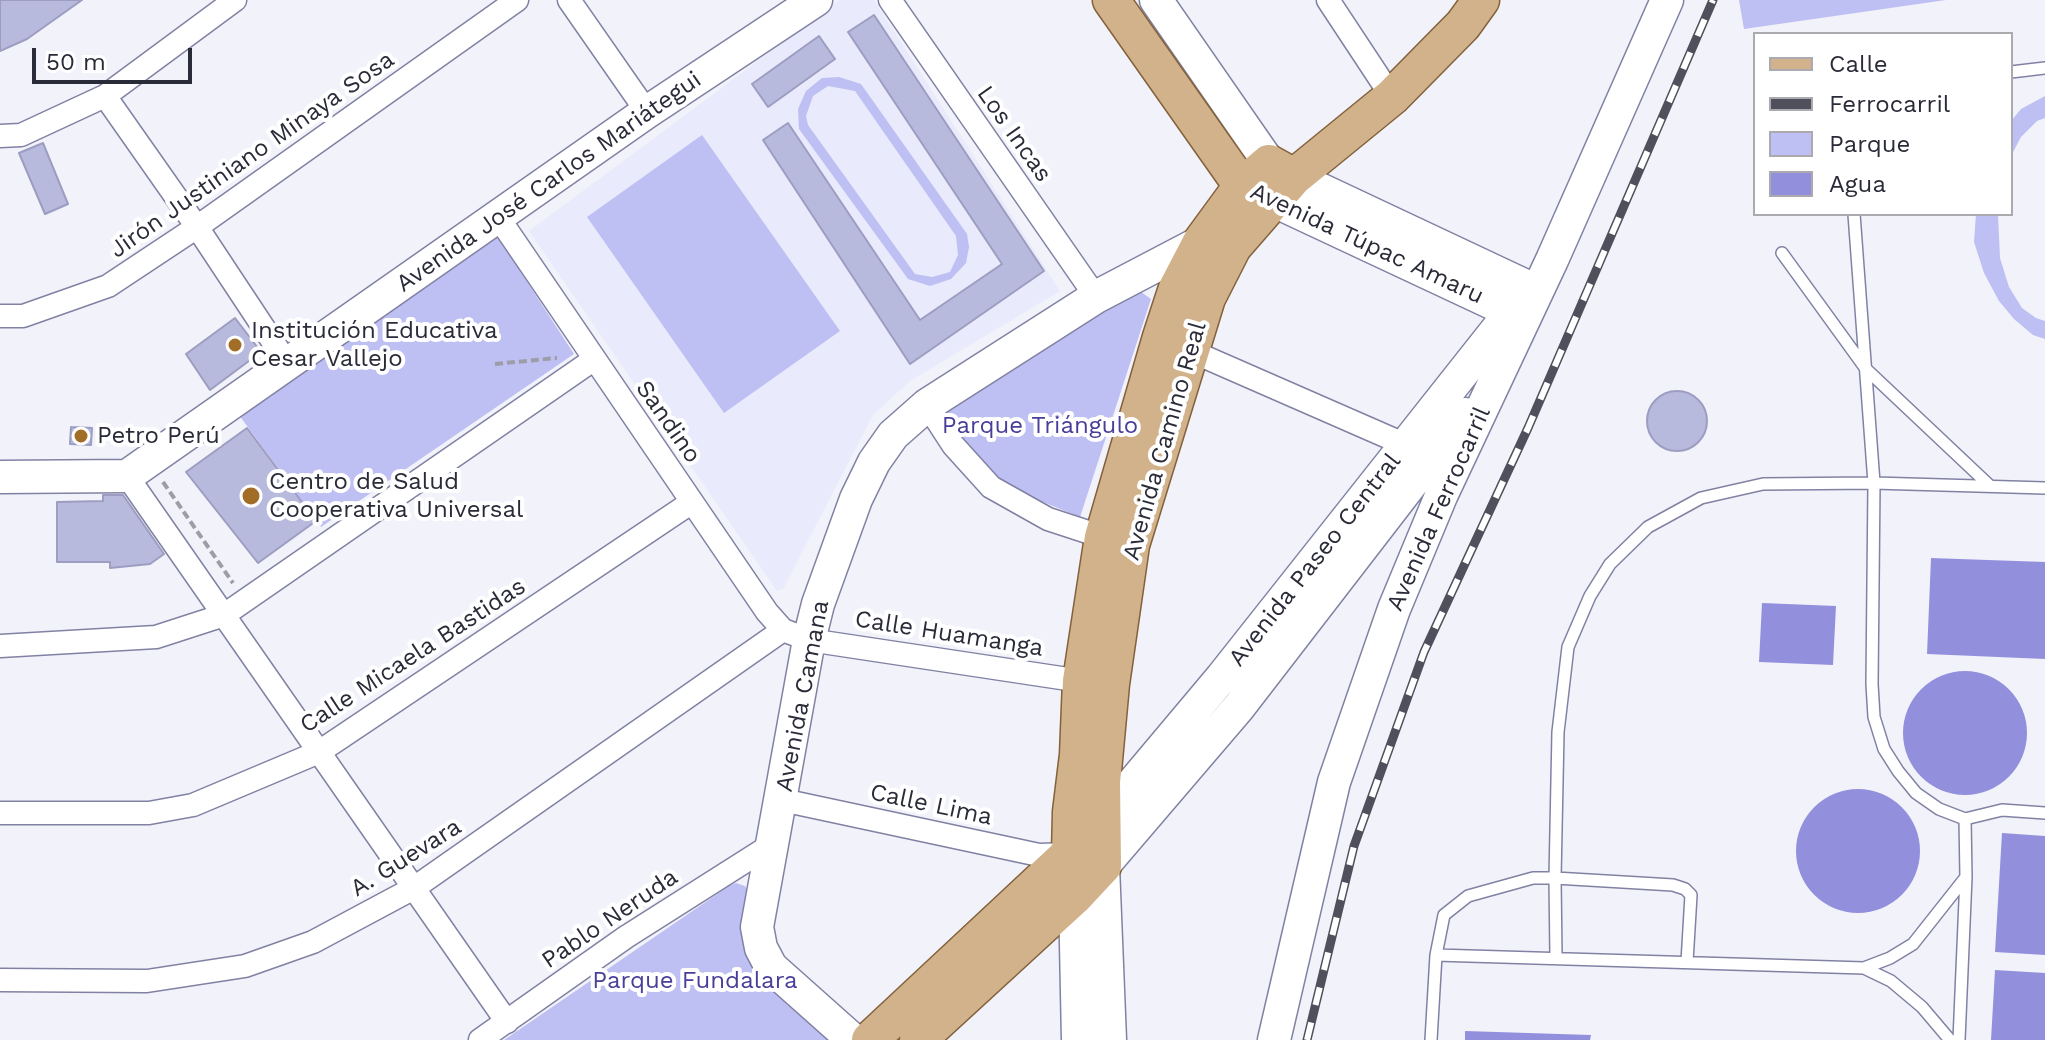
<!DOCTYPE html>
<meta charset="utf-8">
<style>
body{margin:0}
#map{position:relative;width:2045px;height:1040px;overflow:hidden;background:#f2f2fa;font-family:"Work Sans",sans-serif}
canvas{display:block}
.legend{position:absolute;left:1753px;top:32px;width:260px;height:184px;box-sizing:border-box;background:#fff;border:2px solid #aaaaaf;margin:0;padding:10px 14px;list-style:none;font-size:24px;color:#2a2b38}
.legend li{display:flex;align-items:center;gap:16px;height:40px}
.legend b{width:40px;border:2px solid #aaaaaf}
.scale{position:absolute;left:32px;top:48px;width:160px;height:36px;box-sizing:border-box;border:4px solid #2a2b38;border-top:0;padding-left:10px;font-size:24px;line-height:28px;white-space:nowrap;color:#2a2b38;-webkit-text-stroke:6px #fff;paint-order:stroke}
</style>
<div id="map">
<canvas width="2045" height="1040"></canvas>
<ul class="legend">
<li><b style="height:10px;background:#d1b28b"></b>Calle</li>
<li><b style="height:10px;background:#50505d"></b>Ferrocarril</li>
<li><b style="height:22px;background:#bebff3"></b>Parque</li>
<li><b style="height:22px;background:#9290dd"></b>Agua</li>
</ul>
<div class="scale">50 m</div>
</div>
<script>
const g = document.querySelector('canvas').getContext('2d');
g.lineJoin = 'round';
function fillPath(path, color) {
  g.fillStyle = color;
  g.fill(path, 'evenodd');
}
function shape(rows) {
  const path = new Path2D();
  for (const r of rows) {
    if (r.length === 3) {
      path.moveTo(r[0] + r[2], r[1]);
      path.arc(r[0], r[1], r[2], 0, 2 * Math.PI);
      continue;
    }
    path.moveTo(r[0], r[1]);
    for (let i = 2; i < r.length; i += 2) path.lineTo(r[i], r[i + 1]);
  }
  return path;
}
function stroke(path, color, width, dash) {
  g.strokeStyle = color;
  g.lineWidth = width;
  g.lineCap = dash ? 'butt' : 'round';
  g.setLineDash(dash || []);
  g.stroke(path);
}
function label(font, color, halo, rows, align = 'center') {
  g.font = font + ' "Work Sans",sans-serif';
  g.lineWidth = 8;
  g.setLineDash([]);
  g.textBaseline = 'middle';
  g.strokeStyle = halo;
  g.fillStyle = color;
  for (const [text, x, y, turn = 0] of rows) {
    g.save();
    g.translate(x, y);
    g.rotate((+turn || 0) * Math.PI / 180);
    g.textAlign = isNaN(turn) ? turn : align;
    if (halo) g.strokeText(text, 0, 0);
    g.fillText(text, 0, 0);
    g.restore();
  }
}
const built = shape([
 [840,0,874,0,1060,291,910,381,873,415,783,589,777,591,529,231]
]);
const green = shape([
 [1739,0,1946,0,1744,29],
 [839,77,861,84,967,234,969,247,966,263,951,279,930,286,908,279,799,129,798,109,806,91,822,78],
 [828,86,855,91,956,236,958,255,950,272,932,277,915,274,808,125,806,116,813,96],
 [2045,96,2045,118,2037,121,2021,137,2011,156,2011,121,2021,109],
 [702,135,840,331,724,413,587,217],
 [1976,214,1998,214,2000,258,2009,287,2022,308,2036,318,2045,321,2045,339,2033,335,2014,319,1999,301,1984,273,1974,242],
 [494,231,574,354,321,527,239,415],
 [1134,287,1151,299,1080,517,1033,498,1000,481,966,450,938,412],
 [736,883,745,886,749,893,766,981,827,1040,504,1040,729,886]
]);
const water = shape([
 [1931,558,2045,562,2045,659,1927,654],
 [1762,603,1836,606,1833,665,1759,662],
 [1965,733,62],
 [1858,851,62],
 [2002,833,2045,836,2045,955,1995,952],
 [1995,970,2045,973,2045,1040,1991,1040],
 [1465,1031,1591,1035,1590,1040,1465,1040]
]);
const building = shape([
 [0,0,82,0,27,39,0,51,0,0],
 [874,15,1044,271,910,364,763,140,788,123,920,320,1002,264,848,32,874,15],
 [819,36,835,59,768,107,752,84,819,36],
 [43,143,68,204,45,214,19,153,43,143],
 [235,318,261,352,210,390,186,354,235,318],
 [1677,421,30],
 [71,427,92,428,91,445,70,444,71,427],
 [247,428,316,521,258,563,186,472,247,428],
 [103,495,123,495,164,554,150,564,110,568,110,562,57,562,57,502,103,501,103,495]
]);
const path = shape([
 [495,364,557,358],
 [163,482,233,583]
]);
const lane = shape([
 [2011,72,2045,68],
 [1854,214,1874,483,1872,684,1874,717,1884,749,1898,771,1916,793,1939,809,1965,819,2002,810,2045,813],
 [1782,253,1866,369,1989,485],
 [1436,955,1864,968,1890,958,1913,944,1966,877],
 [1556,957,1555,878,1673,885,1685,889,1691,895,1687,962],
 [1864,968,1891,981,1922,1007,1950,1040],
 [1431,1040,1436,955,1444,915,1468,896,1533,878,1555,878,1558,732,1568,647,1590,596,1610,564,1648,527,1701,498,1763,484,1874,483,2045,488],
 [1959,1040,1966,877,1965,819]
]);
const street = shape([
 [569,0,647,112],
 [890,0,1096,297],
 [1328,0,1392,97],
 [105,96,197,227,287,363],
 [0,136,21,135,105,96,235,0],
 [498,217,767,612,783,630,809,640,1081,681],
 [0,316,23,316,108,286,197,227,517,0],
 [1191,351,1406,445],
 [927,405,953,445,991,487,1048,519,1103,537],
 [127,476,507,1022],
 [0,646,156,637,224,615,593,360],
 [782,800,1039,855,1070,854],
 [0,813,149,813,193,805,319,752,692,502],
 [0,980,147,981,245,966,313,942,414,888,783,630],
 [480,1040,626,937,771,845]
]);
const secondary = shape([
 [1156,0,1269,163],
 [1294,177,1530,288],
 [1272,200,1524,318],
 [0,477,127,476,647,112,816,0],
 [1101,821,1222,677,1518,303],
 [1075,896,1078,1040],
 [853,1040,771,967,761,948,757,927,809,640,818,604,856,499,874,462,893,435,927,405,1096,297,1201,242,1214,244],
 [1110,1040,1103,866,1239,707,1465,414],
 [1274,1040,1334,782,1394,609,1441,496,1552,260,1667,0]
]);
const primary = shape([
 [1111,0,1242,186,1264,196],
 [1075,896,1070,854,1071,812,1078,755,1081,681,1103,537,1161,337,1177,288,1201,242,1242,186,1269,163,1294,177],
 [870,1040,1082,842],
 [918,1040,1075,896,1103,866,1102,782,1111,684,1131,545,1207,298,1233,247,1294,177,1392,97,1463,25,1481,0]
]);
const rail = shape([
 [1307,1040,1354,846,1424,652,1528,428,1713,0]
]);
const markers = [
 [235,345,8,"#a26d27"],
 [81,436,8,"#a26d27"],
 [251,496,10,"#a26d27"]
];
const streetNames = [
 ["Los Incas",1014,134,55],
 ["Jirón Justiniano Minaya Sosa",252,155,-35],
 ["Avenida José Carlos Mariátegui",549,182,-35],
 ["Avenida Túpac Amaru",1367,244,25],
 ["Sandino",668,422,55],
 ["Avenida Camino Real",1165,441,-74],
 ["Avenida Ferrocarril",1439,509,-66],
 ["Avenida Paseo Central",1315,560,-52],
 ["Calle Huamanga",949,634,9],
 ["Calle Micaela Bastidas",413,656,-33],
 ["Avenida Camana",803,696,-79],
 ["Calle Lima",931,805,12],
 ["A. Guevara",406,858,-32],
 ["Pablo Neruda",610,919,-34]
];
const poiNames = [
 ["Institución Educativa",251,331],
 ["Cesar Vallejo",251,359],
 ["Petro Perú",97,436],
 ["Centro de Salud",269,482],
 ["Cooperativa Universal",269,510]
];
const parkNames = [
 ["Parque Triángulo",1040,426],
 ["Parque Fundalara",695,981]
];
fillPath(built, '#e9eafc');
fillPath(green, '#bebff3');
fillPath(water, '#9290dd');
fillPath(building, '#b8badd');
stroke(building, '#9c9dc0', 2);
stroke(lane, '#8182a3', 14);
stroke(street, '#8182a3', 25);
stroke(secondary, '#8182a3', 35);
stroke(primary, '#83613b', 39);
stroke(path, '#9d9da7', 4, [8, 4]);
stroke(lane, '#fff', 11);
stroke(street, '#fff', 22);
stroke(secondary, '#fff', 32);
stroke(primary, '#d1b28b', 36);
stroke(rail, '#50505d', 9);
stroke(rail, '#fff', 6, [18]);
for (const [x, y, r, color] of markers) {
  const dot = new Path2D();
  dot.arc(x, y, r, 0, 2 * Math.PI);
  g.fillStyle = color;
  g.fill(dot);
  stroke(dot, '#fff', 3);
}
label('24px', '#2a2b38', '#fff', streetNames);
label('24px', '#2a2b38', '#fff', poiNames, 'left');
label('24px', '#493e99', '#fff', parkNames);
</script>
